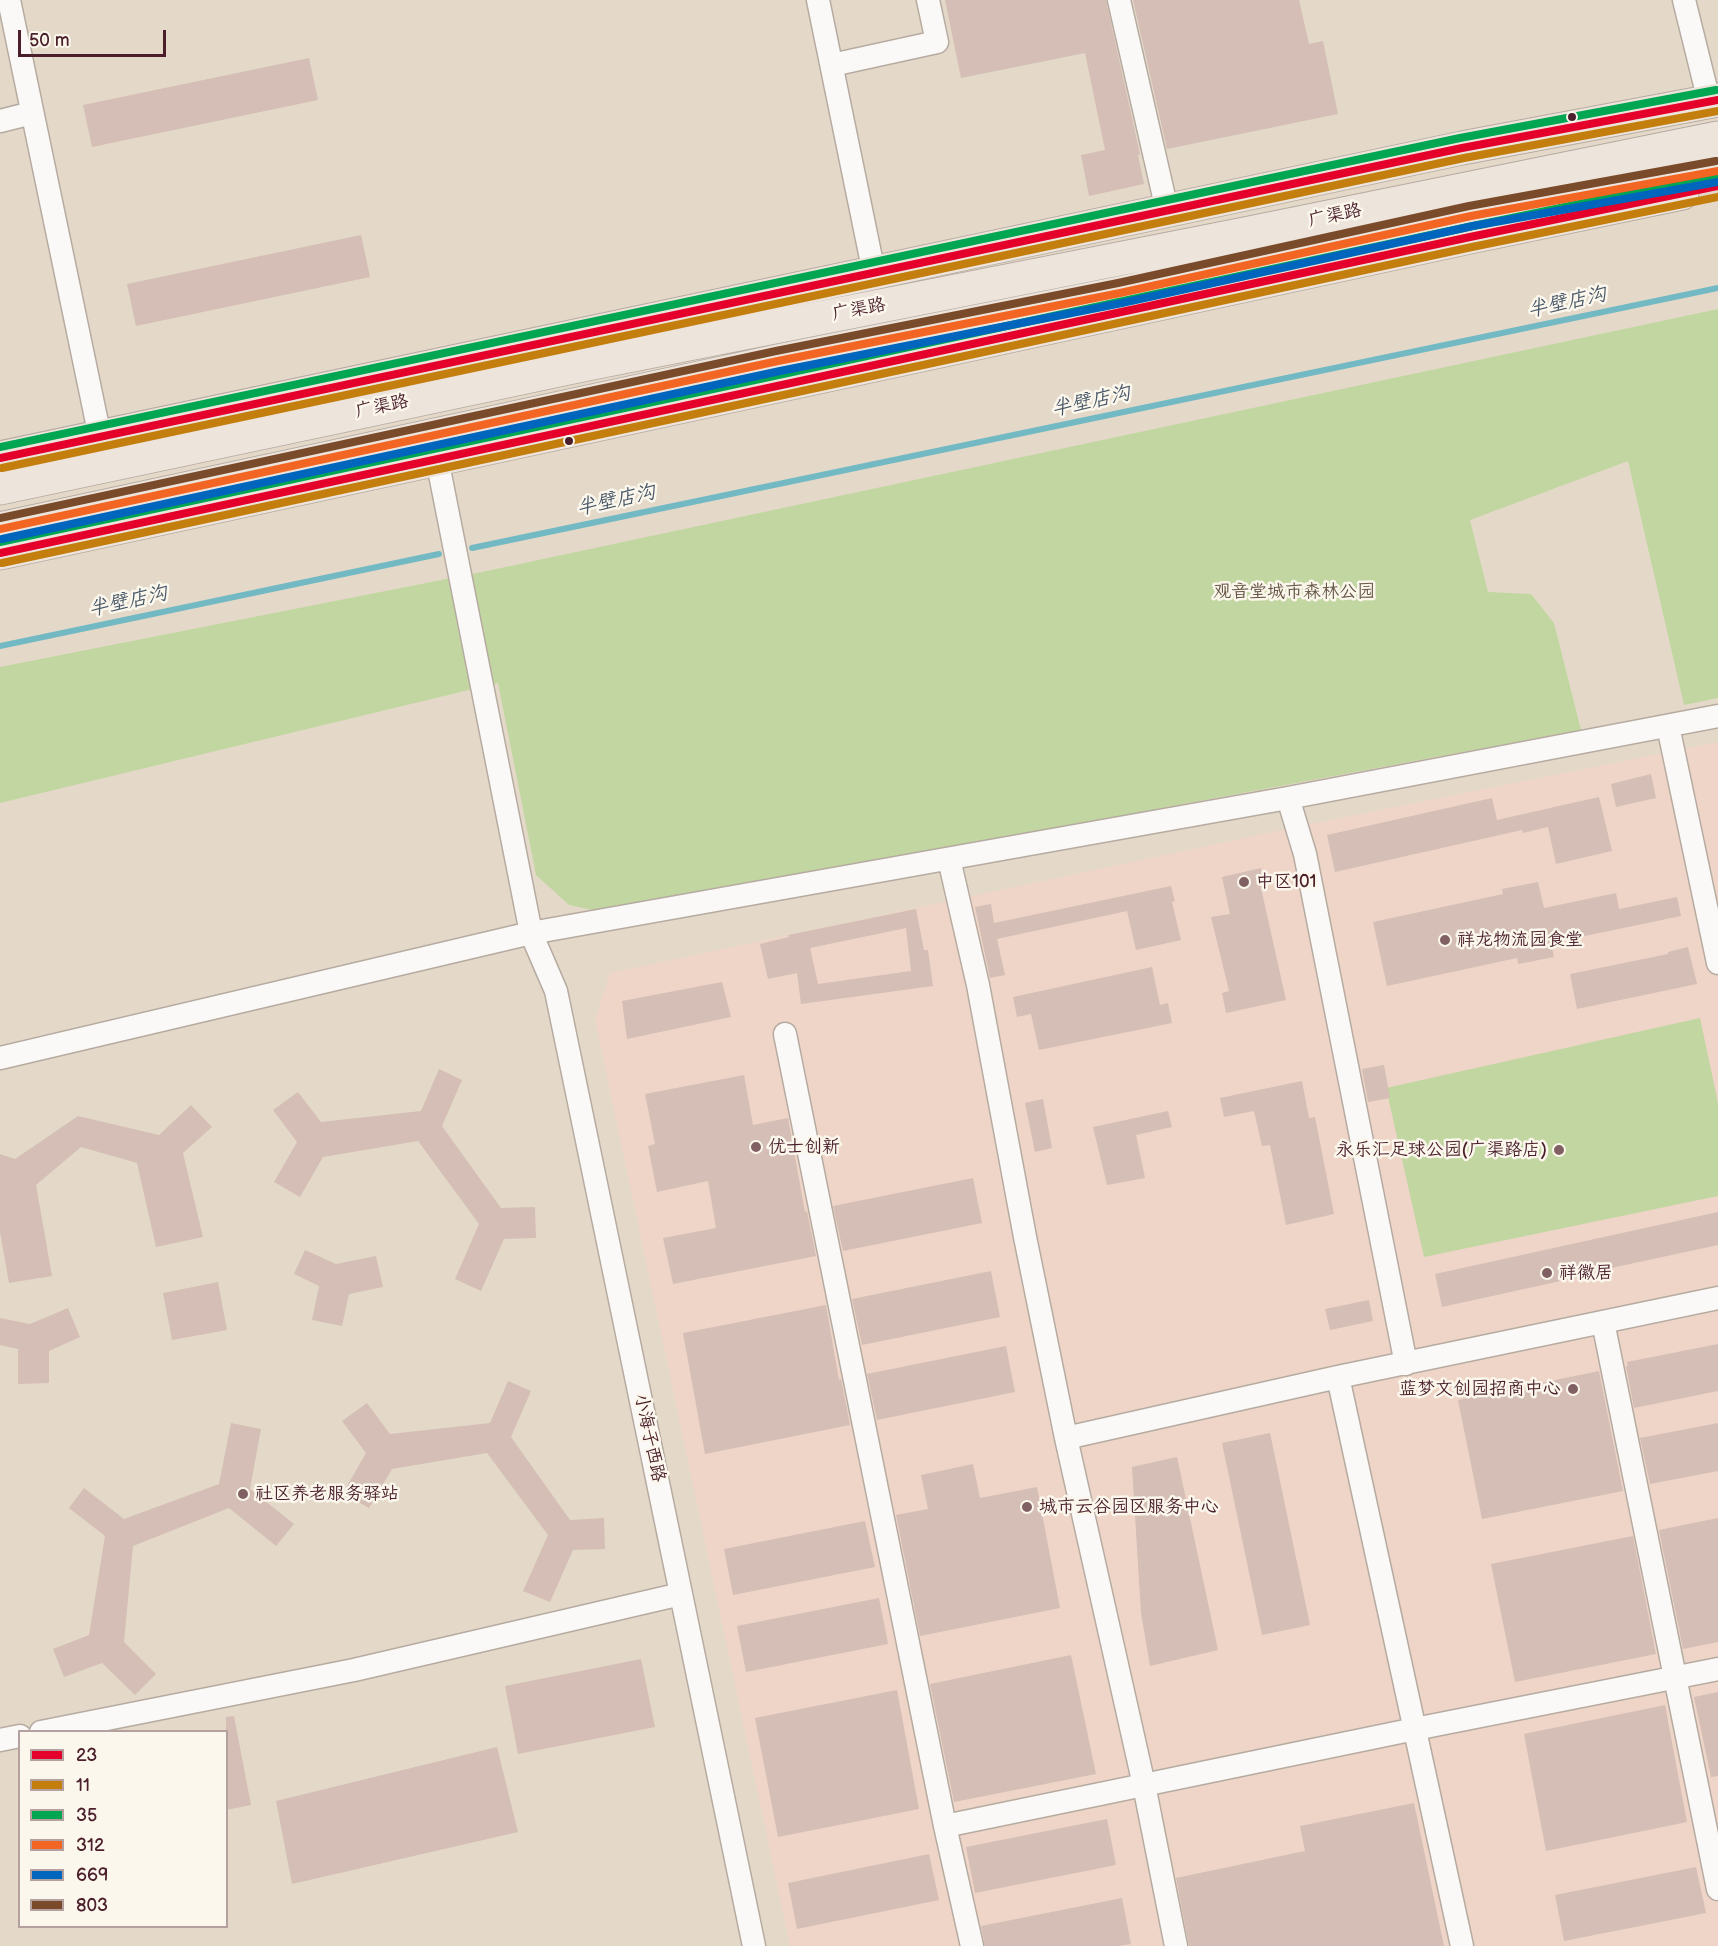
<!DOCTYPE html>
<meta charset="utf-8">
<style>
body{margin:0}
#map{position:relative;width:1718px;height:1946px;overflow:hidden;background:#e4d9c8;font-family:"Balsamiq Sans",sans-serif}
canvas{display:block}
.legend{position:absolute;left:18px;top:1730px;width:210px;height:198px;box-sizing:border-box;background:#fbf7ec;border:2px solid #b4a19f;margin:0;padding:8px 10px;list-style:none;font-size:18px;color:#4a1f2b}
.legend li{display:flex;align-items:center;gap:12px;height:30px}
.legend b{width:30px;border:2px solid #b4a19f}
.scale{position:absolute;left:18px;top:30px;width:148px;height:27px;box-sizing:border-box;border:3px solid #4a1f2b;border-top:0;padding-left:8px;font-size:18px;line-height:21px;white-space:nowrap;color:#4a1f2b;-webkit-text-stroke:4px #fbf7ec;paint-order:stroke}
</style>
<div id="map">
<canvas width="1718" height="1946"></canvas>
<ul class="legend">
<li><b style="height:8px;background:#e4002b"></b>23</li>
<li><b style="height:8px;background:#c37e0d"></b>11</li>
<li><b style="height:8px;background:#00a651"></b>35</li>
<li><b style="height:8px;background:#f26522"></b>312</li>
<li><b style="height:8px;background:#0065bd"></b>669</li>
<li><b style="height:8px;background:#7a4b2a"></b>803</li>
</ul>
<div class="scale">50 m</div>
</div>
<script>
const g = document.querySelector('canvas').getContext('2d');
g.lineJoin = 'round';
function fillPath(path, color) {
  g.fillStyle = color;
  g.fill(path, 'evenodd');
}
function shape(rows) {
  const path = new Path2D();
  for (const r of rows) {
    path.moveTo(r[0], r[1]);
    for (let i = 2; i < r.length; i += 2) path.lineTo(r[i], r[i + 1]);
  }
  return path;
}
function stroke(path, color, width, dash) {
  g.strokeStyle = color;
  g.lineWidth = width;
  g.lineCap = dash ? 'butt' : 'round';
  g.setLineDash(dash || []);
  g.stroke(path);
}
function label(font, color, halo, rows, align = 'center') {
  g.font = font + ' "Balsamiq Sans","LXGW WenKai TC",sans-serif';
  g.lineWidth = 5;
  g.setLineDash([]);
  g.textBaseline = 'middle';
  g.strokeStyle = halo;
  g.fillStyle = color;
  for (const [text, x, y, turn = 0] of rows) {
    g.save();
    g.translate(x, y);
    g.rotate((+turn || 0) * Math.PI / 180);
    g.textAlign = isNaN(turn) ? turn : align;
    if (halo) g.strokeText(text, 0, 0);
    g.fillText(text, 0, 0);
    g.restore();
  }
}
const built = shape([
 [1718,742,1718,1946,790,1946,595,1020,610,973,1320,822]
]);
const green = shape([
 [1718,309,1718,698,1684,705,1628,461,1470,520,1488,592,1531,594,1554,623,1581,730,603,912,569,905,536,875,498,683,0,803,0,667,482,572],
 [1700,1018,1718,1103,1718,1196,1424,1257,1386,1088]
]);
const stream = shape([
 [472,548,1718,288],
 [0,646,439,554]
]);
const building = shape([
 [945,0,1106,0,1140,154,1138,155,1144,184,1089,196,1081,155,1105,150,1085,53,961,78],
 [1133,0,1299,0,1309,44,1323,41,1338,114,1167,149],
 [309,58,318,100,92,147,83,105],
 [361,235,370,277,136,326,127,284],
 [1651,774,1656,798,1616,807,1611,784],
 [1599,797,1612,851,1556,864,1548,827,1523,833,1522,830,1335,872,1327,835,1492,798,1497,820],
 [1261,868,1265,887,1261,888,1286,1000,1226,1013,1222,993,1229,991,1211,917,1230,914,1222,877],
 [1538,882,1544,908,1616,893,1619,909,1677,897,1681,916,1551,943,1554,957,1518,964,1517,958,1387,986,1373,922,1503,894,1502,889],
 [1171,886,1175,901,1172,902,1181,940,1136,950,1127,911,997,939,1005,975,990,978,975,907,991,904,994,923],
 [916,909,924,950,928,950,933,986,801,1004,797,973,768,979,760,944,789,937,788,935],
 [906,928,911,971,818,984,810,948],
 [1688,947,1697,984,1577,1009,1570,974,1668,954,1668,952],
 [1152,967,1160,1005,1168,1003,1172,1023,1039,1050,1031,1014,1017,1017,1013,997],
 [722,982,731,1017,627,1039,622,1001],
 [1384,1065,1390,1098,1368,1102,1362,1069],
 [439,1069,462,1080,442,1126,501,1208,535,1207,536,1238,504,1239,481,1291,455,1279,479,1224,418,1141,323,1157,300,1197,274,1182,297,1142,273,1110,298,1092,321,1122,421,1111],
 [744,1075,753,1125,788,1118,805,1212,807,1211,816,1256,673,1284,663,1238,716,1228,708,1181,657,1192,648,1146,655,1144,645,1094],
 [1302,1081,1309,1118,1315,1117,1334,1214,1286,1225,1270,1145,1262,1146,1254,1111,1224,1117,1220,1098],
 [1043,1099,1052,1148,1035,1152,1025,1103],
 [191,1105,212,1127,183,1153,203,1237,156,1247,137,1163,81,1147,36,1185,52,1276,9,1283,0,1232,0,1154,15,1159,78,1116,159,1135],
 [1168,1111,1172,1127,1136,1135,1145,1178,1107,1185,1093,1127],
 [973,1178,982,1223,843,1251,833,1206],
 [1718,1212,1718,1245,1579,1275,1579,1277,1442,1307,1435,1274],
 [305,1250,336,1264,376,1256,383,1287,349,1294,342,1326,312,1320,319,1286,294,1274],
 [991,1271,1000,1317,862,1345,852,1299],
 [218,1282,227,1330,172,1340,163,1293],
 [1369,1300,1373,1321,1330,1330,1325,1309],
 [826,1305,839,1380,841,1379,850,1425,705,1454,683,1333],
 [68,1308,80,1337,49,1351,49,1383,18,1384,18,1349,0,1345,0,1318,30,1324],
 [1718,1344,1718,1391,1634,1408,1626,1366,1628,1366,1627,1362],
 [1006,1346,1015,1392,877,1420,867,1374],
 [1599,1371,1623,1491,1482,1519,1458,1400],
 [508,1381,531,1391,511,1437,570,1520,604,1518,605,1549,573,1550,550,1602,523,1591,548,1535,487,1453,392,1469,369,1508,343,1493,366,1453,342,1421,367,1403,390,1434,490,1423],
 [231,1423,261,1429,250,1489,294,1524,276,1546,229,1508,133,1546,124,1642,156,1674,135,1695,102,1663,64,1677,53,1649,89,1635,105,1536,69,1508,84,1488,124,1519,219,1484],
 [1718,1423,1718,1471,1650,1484,1640,1438],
 [1270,1433,1310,1625,1262,1635,1222,1443],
 [1177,1457,1218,1650,1150,1666,1141,1613,1132,1467],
 [973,1464,980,1498,1037,1487,1060,1608,920,1636,896,1515,928,1509,921,1475],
 [1718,1518,1718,1642,1683,1649,1659,1530],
 [865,1521,875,1567,733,1595,724,1549],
 [1633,1536,1656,1654,1515,1682,1491,1564],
 [879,1598,888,1644,746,1672,737,1626],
 [1071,1655,1096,1774,954,1802,930,1684],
 [641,1659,655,1727,518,1754,505,1686],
 [897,1690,919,1809,778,1837,755,1718],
 [1718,1692,1718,1776,1711,1777,1694,1697],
 [1665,1705,1687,1822,1546,1851,1524,1734],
 [234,1716,251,1805,226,1810,226,1717],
 [497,1747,518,1832,292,1884,276,1801],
 [1414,1803,1444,1946,1189,1946,1176,1878,1305,1851,1300,1826],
 [1107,1819,1116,1865,975,1893,966,1847],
 [929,1854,939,1900,797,1929,788,1883],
 [1696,1867,1706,1913,1564,1941,1555,1895],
 [1122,1898,1131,1944,1119,1946,985,1946,981,1926]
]);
const street = shape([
 [9,0,100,437],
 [818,0,874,273],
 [1119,0,1167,210],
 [1684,0,1709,101],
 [832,65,937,42,928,0],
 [0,121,32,113],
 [437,459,531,933,556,991,754,1946],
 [1668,726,1718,963],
 [1288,798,1305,854,1406,1364],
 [949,859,978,985,1025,1237,1066,1438,1144,1785,1176,1946],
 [785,1034,945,1826,972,1946],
 [0,1058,531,933,1288,798,1718,716],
 [1603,1322,1718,1889],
 [1338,1377,1462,1946],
 [1066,1438,1338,1377,1718,1298],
 [41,1732,354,1670,681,1594],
 [0,1740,20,1736],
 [945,1826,1415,1729,1718,1669]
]);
const primary = shape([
 [0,458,1462,148,1718,100],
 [0,553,1470,237,1682,193]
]);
const highway = shape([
 [0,488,587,364,1245,234,1718,138],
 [0,529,778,361,1120,293,1471,216,1718,171]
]);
const bus1 = shape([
 [0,458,1462,148,1718,100],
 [0,553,1470,237,1718,186]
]);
const bus2 = shape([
 [2,468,1464,158,1718,111],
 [2,563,1472,247,1718,197]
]);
const bus3 = shape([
 [0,447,1460,138,1716,90],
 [0,542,1468,227,1716,176]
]);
const bus4 = shape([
 [0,529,778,361,1120,293,1471,216,1718,171]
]);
const bus5 = shape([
 [2,539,780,371,1122,303,1473,226,1718,182]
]);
const bus6 = shape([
 [0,518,776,351,1118,283,1469,206,1716,161]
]);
const markers = [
 [1572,117,5,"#4a1f2b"],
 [569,441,5,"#4a1f2b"],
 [1244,882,6,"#806062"],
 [1445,940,6,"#806062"],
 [756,1147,6,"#806062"],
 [1559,1150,6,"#806062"],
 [1547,1273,6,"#806062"],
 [1573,1389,6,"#806062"],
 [243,1494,6,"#806062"],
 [1027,1507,6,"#806062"]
];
const streetNames = [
 ["广渠路",1335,216,-12],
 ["广渠路",859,310,-11],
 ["广渠路",382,407,-12],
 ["小海子西路",649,1438,78]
];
const parkNames = [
 ["观音堂城市森林公园",1294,592]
];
const poiNames = [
 ["中区101",1256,882],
 ["祥龙物流园食堂",1457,940],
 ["优士创新",768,1147],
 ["永乐汇足球公园(广渠路店)",1547,1150,"right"],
 ["祥徽居",1559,1273],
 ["蓝梦文创园招商中心",1561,1389,"right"],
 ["社区养老服务驿站",255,1494],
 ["城市云谷园区服务中心",1039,1507]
];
const waterNames = [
 ["半壁店沟",1567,303,-12],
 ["半壁店沟",1091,402,-12],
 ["半壁店沟",616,501,-12],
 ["半壁店沟",128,602,-12]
];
fillPath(built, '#eed5c8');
fillPath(green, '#c1d6a0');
stroke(stream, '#73b9c4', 6);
fillPath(building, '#d4beb5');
stroke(street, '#b6aba1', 25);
stroke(primary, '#b6aba1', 35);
stroke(highway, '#b6aba1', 35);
stroke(street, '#fbf9f7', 22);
stroke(primary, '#ede4dc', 33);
stroke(highway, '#ede4dc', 33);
stroke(bus1, '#e4002b', 8);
stroke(bus2, '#c37e0d', 8);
stroke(bus3, '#00a651', 8);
stroke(bus4, '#f26522', 8);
stroke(bus5, '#0065bd', 8);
stroke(bus6, '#7a4b2a', 8);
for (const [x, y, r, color] of markers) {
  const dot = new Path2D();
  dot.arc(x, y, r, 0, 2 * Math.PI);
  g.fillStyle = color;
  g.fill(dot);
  stroke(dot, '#fbf7ec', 2);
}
label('18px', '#4a1f2b', '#fbf7ec', streetNames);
label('18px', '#655544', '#fbf7ec', parkNames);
label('18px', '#4a1f2b', '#fbf7ec', poiNames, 'left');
label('italic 20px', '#475767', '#fbf7ec', waterNames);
</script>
